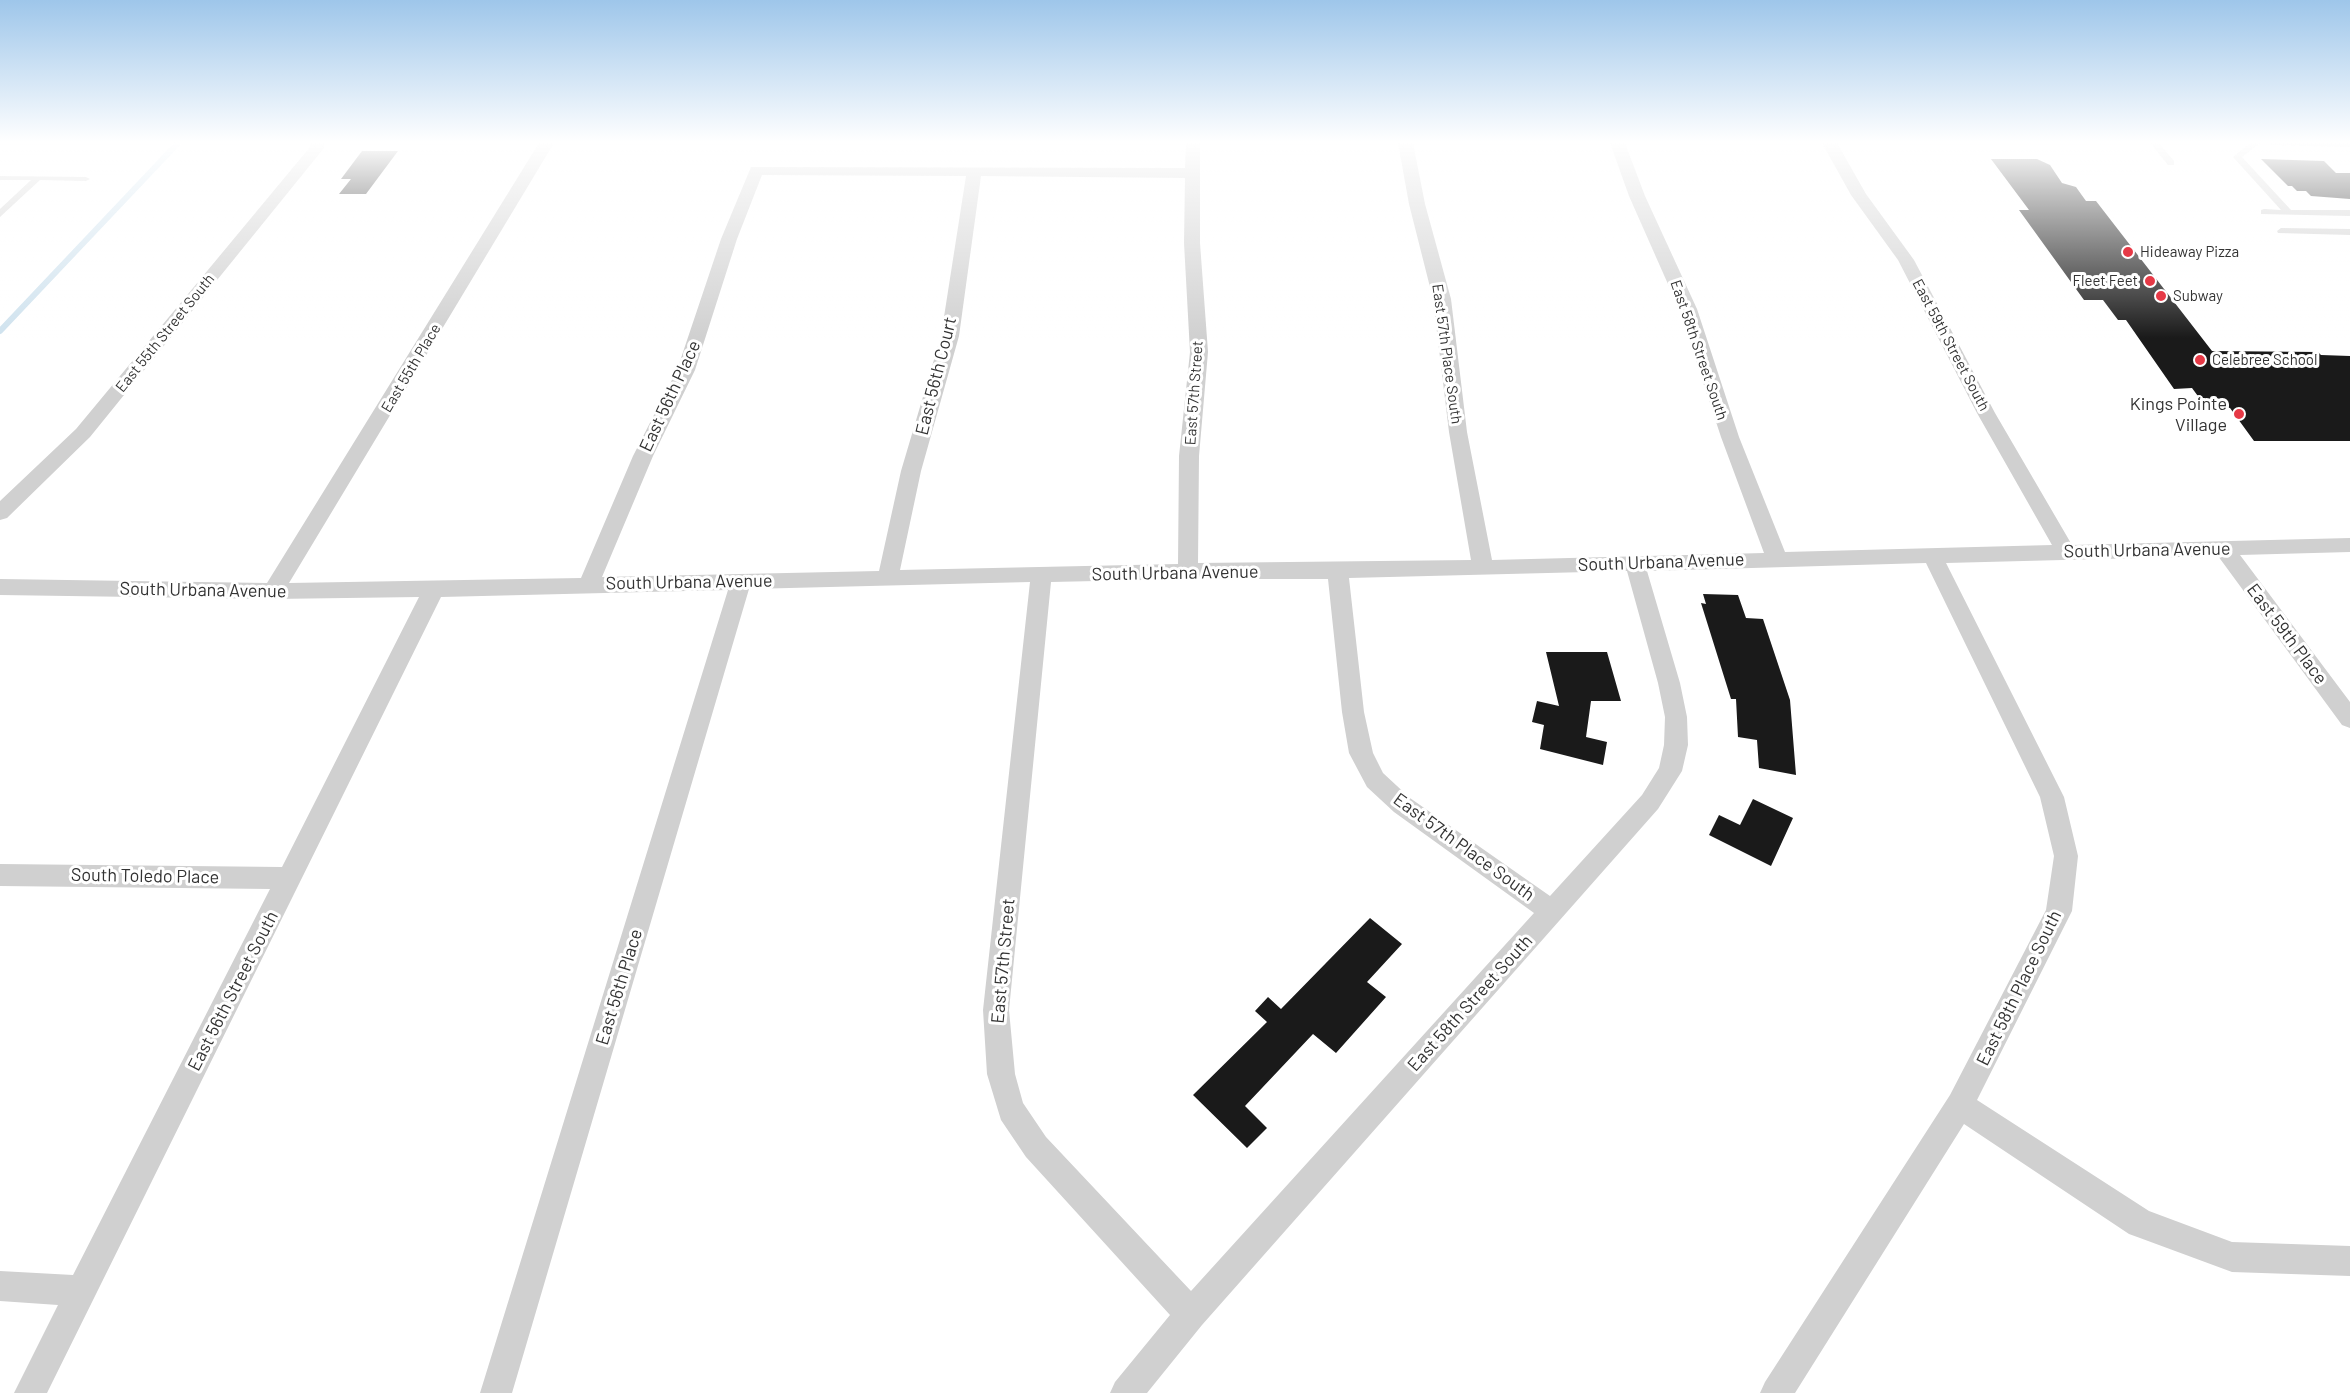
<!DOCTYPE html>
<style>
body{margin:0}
canvas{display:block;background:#fff}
</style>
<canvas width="2350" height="1393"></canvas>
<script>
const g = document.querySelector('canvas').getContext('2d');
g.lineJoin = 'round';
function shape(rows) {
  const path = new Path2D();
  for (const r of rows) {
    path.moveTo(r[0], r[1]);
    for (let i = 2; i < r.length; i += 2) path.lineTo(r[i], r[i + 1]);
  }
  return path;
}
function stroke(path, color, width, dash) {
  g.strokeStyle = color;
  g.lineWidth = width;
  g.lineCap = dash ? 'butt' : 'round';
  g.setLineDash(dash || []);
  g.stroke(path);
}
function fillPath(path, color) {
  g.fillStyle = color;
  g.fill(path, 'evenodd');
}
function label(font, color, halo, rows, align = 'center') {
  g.font = font + ' Barlow,sans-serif';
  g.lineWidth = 6;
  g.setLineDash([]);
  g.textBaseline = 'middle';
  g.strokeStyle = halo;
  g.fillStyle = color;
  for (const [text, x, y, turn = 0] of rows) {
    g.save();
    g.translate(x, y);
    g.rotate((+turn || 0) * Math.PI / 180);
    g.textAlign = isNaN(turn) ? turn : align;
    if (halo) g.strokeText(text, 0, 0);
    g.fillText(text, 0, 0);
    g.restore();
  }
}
const stream = shape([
 [0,331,178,143]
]);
const building = shape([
 [362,151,398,151,366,194,339,194,351,179,341,179],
 [1991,159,2037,159,2050,165,2062,183,2076,187,2086,201,2096,201,2212,351,2318,352,2321,355,2350,356,2350,441,2254,441,2230,408,2203,403,2192,388,2174,389,2126,320,2118,320,2103,300,2084,300,2019,210,2029,210],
 [2261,159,2324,161,2336,173,2350,173,2350,199,2311,196,2306,191,2297,191,2292,186,2288,186],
 [1703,594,1738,595,1746,618,1763,619,1790,700,1796,775,1759,768,1757,740,1738,737,1736,699,1731,699,1701,603,1706,604],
 [1546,652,1607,652,1621,701,1591,701,1586,737,1607,742,1603,765,1540,749,1544,725,1532,722,1537,701,1559,706],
 [1753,799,1793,818,1771,866,1709,835,1719,815,1740,825],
 [1370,918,1402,944,1367,982,1386,997,1336,1053,1313,1034,1245,1106,1267,1128,1247,1148,1193,1095,1267,1022,1255,1011,1268,997,1281,1009]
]);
const lane = shape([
 [2150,143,2159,143,2174,161,2174,165,2168,165,2150,143],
 [2250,143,2260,143,2242,157,2291,210,2350,210,2350,216,2261,214,2261,210,2264,209,2281,210,2233,157,2250,143],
 [2269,143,2350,143,2350,147,2273,145,2269,143],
 [0,176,86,177,90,179,86,181,40,180,0,217,0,209,31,180,0,180,0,176],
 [2281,228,2350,229,2350,235,2278,233,2277,231,2281,228]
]);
const street = shape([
 [310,143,324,143,324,148,90,437,7,518,0,520,0,501,76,429,310,147,310,143],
 [539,143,554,143,289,583,581,578,633,456,677,370,721,239,751,167,1185,168,1186,143,1200,143,1200,243,1208,352,1199,456,1198,563,1471,560,1449,432,1433,299,1409,204,1398,143,1413,143,1425,204,1451,299,1467,432,1492,560,1764,553,1721,437,1679,309,1629,196,1610,143,1625,143,1645,196,1697,309,1739,437,1785,552,2052,545,1977,413,1898,260,1851,195,1822,143,1837,143,1866,194,1914,260,1995,413,2072,545,2350,538,2350,552,2240,555,2350,702,2350,728,2342,725,2218,556,1946,563,2064,797,2078,856,2072,911,1977,1100,2149,1211,2232,1242,2350,1246,2350,1276,2232,1272,2140,1238,2129,1234,1964,1124,1795,1393,1760,1393,1765,1382,1950,1095,2046,910,2054,856,2040,797,1926,563,1647,571,1680,683,1687,717,1688,745,1682,771,1658,809,1202,1325,1147,1393,1110,1393,1115,1382,1170,1315,1026,1157,1001,1120,987,1074,983,1010,1030,582,749,589,512,1393,480,1393,728,590,441,597,47,1393,14,1393,58,1305,0,1301,0,1271,73,1275,270,889,0,886,0,864,282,867,419,597,273,599,0,595,0,579,267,583,539,143],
 [762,175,966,176,941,336,901,471,879,571,602,577,653,456,695,370,737,239,762,175],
 [981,176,1185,178,1184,243,1190,352,1179,456,1178,564,900,570,921,471,959,336,981,176],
 [1627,571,1658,683,1665,717,1664,745,1659,768,1642,795,1550,896,1410,798,1383,773,1373,753,1364,712,1349,578,1627,571],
 [1188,579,1328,579,1342,712,1349,753,1367,787,1394,812,1534,913,1191,1291,1046,1137,1023,1103,1015,1074,1009,1010,1051,582,1188,579]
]);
const markers = [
 [2128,252,6,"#e63946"],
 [2150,281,6,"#e63946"],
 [2161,296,6,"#e63946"],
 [2200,360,6,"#e63946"],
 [2239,414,6,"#e63946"]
];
const farPoinames = [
 ["Hideaway Pizza",2140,252],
 ["Fleet Feet",2138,281,"right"],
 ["Subway",2173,296],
 ["Celebree School",2212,360]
];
const farStreetnames = [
 ["East 55th Street South",165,333,-51],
 ["East 59th Street South",1951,345,62],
 ["East 58th Street South",1699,350,71],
 ["East 57th Place South",1447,354,82],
 ["East 55th Place",411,368,-59],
 ["East 57th Street",1194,393,-86]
];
const streetNames = [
 ["East 56th Court",936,376,-76],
 ["East 56th Place",670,396,-65],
 ["South Urbana Avenue",2147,550,-1],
 ["South Urbana Avenue",1661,562,-2],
 ["South Urbana Avenue",1175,573,-1],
 ["South Urbana Avenue",689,582,-1],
 ["South Urbana Avenue",203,590,1],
 ["East 59th Place",2287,634,53],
 ["East 57th Place South",1464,847,36],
 ["South Toledo Place",145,876,1],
 ["East 57th Street",1003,961,-85],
 ["East 56th Place",619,987,-73],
 ["East 58th Place South",2019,988,-64],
 ["East 56th Street South",233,991,-63],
 ["East 58th Street South",1470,1003,-48]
];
const poiNames = [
 ["Kings Pointe",2227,404],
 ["Village",2227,425]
];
stroke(stream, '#cfe2ee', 6);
fillPath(building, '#1a1a1a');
fillPath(lane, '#d0d0d0');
fillPath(street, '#d0d0d0');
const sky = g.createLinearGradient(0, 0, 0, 338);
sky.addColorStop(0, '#9ec6ea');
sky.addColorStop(0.42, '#fff');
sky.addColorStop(1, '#ffffff00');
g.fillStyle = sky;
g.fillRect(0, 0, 2350, 338);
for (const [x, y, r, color] of markers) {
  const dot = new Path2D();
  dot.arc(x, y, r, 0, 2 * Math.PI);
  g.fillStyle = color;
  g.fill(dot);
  stroke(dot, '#fff', 2);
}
label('15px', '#333', '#fff', farPoinames, 'left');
label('15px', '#333', '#fff', farStreetnames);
label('18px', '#333', '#fff', streetNames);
label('18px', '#333', '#fff', poiNames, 'right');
</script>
